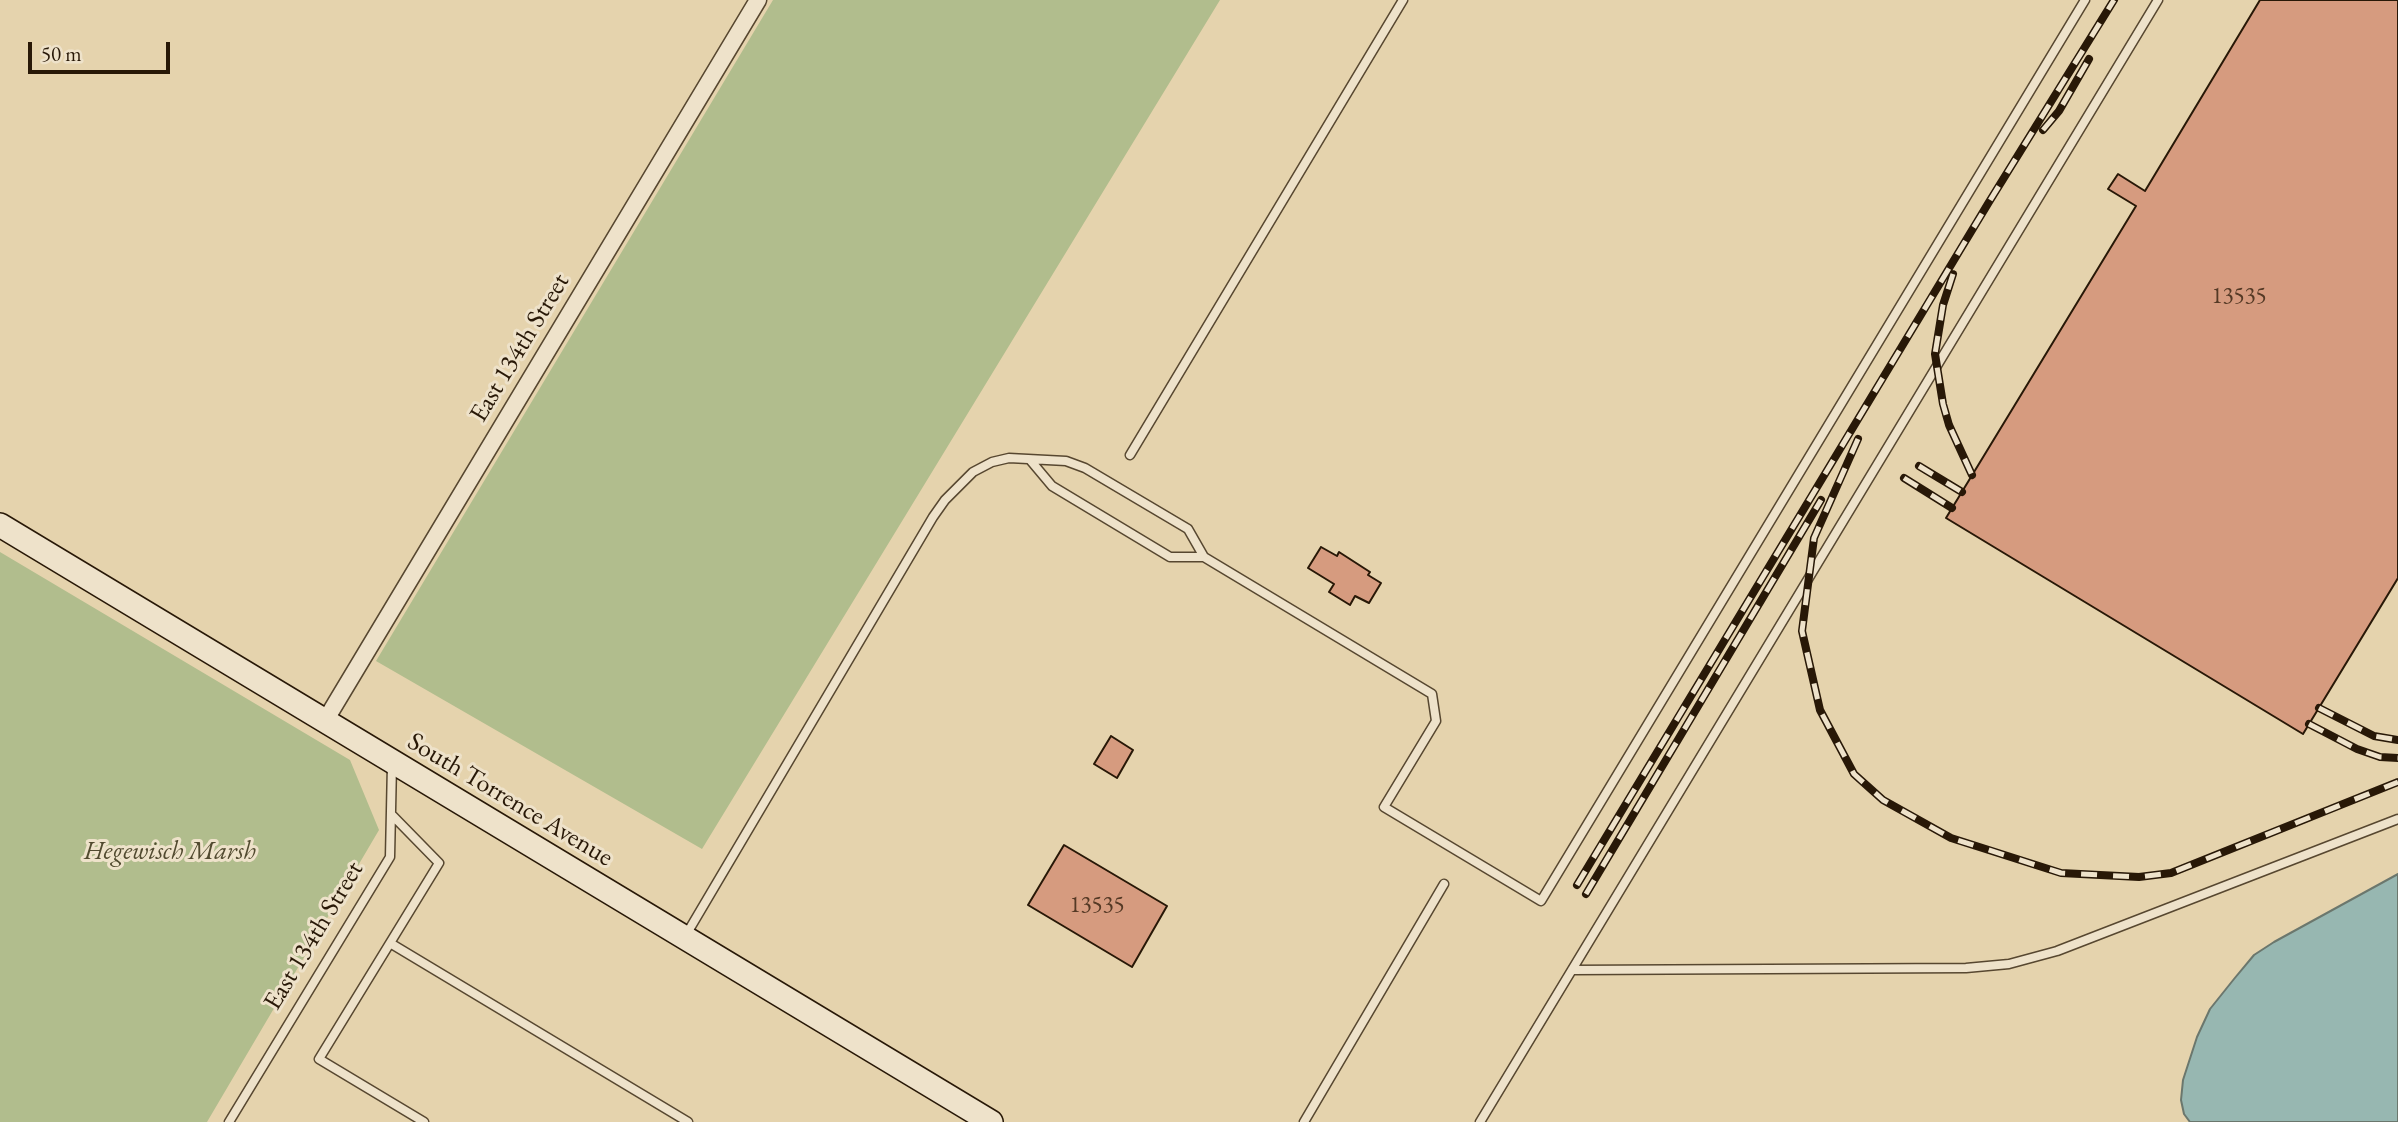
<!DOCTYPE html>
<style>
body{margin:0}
#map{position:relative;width:2398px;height:1122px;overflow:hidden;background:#e5d3ad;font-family:"EB Garamond",serif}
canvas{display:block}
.scale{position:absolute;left:28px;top:42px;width:142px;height:32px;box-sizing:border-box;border:4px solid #281807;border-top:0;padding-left:9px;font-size:21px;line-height:24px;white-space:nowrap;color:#281807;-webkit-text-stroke:5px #eee2ca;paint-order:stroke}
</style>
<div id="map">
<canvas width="2398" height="1122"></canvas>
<div class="scale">50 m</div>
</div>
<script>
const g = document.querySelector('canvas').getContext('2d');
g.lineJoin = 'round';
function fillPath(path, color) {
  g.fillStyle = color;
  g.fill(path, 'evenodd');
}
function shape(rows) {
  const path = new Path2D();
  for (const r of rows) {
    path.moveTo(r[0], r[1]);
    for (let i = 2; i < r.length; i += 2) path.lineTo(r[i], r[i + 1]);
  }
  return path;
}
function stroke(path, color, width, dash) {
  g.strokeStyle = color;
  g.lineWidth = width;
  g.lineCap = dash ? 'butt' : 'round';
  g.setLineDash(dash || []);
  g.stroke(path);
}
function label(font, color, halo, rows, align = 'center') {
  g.font = font + ' "EB Garamond",serif';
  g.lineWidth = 6;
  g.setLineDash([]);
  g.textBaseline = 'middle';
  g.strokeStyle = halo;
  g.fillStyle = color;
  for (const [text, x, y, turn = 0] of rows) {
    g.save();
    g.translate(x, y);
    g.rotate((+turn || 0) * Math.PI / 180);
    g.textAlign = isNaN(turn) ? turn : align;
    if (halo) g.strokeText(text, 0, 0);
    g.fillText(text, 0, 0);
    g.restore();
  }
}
const green = shape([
 [773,0,1220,0,702,849,376,661],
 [0,552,350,760,379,830,207,1122,0,1122]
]);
const water = shape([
 [2398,874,2398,1122,2190,1122,2184,1114,2181,1100,2183,1080,2197,1037,2210,1009,2234,979,2254,955,2274,942,2398,874]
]);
const building = shape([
 [2260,0,2398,0,2398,578,2303,734,1946,518,2136,206,2108,189,2118,174,2145,191,2260,0],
 [1321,547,1337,556,1339,552,1370,572,1368,575,1381,583,1369,603,1355,596,1350,605,1329,592,1334,584,1308,568,1321,547],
 [1111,736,1133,750,1117,778,1094,764,1111,736],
 [1064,845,1167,906,1132,967,1028,905,1064,845]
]);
const service = shape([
 [1130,455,1403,0],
 [1031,461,1052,486,1170,557,1204,557],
 [393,816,439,863,319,1059,424,1122],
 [686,935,933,517,945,500,973,472,992,462,1009,458,1066,461,1085,468,1188,529,1204,557,1432,694,1436,721,1384,807,1541,901,2085,0],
 [390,943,688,1122],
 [1572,970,1966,968,2009,964,2057,951,2398,819],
 [229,1122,390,857,392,764],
 [1304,1122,1444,884],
 [1480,1122,2158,0]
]);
const minor = shape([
 [325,721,758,0]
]);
const secondary = shape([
 [0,525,991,1122]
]);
const rail = shape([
 [2043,130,2059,111,2089,59],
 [1953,274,1943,305,1935,354,1943,404,1949,425,1972,475],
 [1858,439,1814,538,1802,631,1820,710,1854,774,1883,800,1951,838,2061,873,2139,877,2171,873,2398,782],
 [1919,466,1962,492],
 [1904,478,1952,508],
 [2319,708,2374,736,2398,740],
 [2309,724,2357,749,2380,757,2398,758],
 [1577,885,1989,202,2114,0],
 [1586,894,1821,500]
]);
const numberNames = [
 ["13535",2239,297],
 ["13535",1097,906]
];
const streetNames = [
 ["East 134th Street",520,348,-59],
 ["South Torrence Avenue",510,800,31],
 ["East 134th Street",314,936,-59]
];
const parkNames = [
 ["Hegewisch Marsh",170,852]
];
fillPath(green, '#b1bd8d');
fillPath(water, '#97b7b1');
stroke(water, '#6b776d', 2);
fillPath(building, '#d69b7f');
stroke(building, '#281807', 2);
stroke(service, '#574730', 11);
stroke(minor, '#574730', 19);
stroke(secondary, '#281807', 26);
stroke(service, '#eee2ca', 8);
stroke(minor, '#eee2ca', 16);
stroke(secondary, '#eee2ca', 23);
stroke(rail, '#281807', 8);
stroke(rail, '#eee2ca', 5, [16]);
label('23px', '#543925', null, numberNames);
label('26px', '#281807', '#eee2ca', streetNames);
label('italic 26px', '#514a2f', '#eee2ca', parkNames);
</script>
